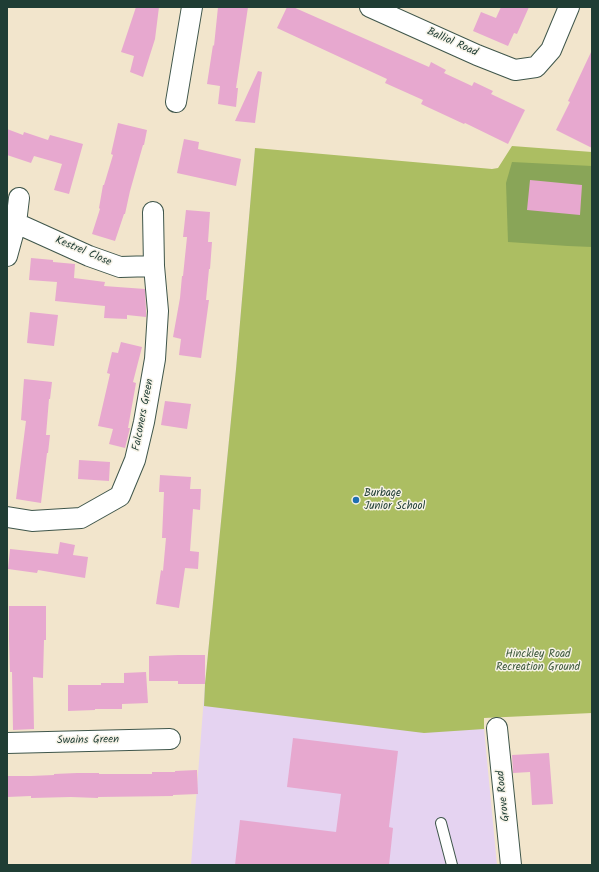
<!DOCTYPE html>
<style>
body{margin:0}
#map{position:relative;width:599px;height:872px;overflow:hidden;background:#f2e5cc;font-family:Kalam,sans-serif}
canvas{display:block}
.frame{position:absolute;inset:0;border:8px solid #1f3d34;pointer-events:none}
</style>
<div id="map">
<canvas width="599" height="872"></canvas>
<div class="frame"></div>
</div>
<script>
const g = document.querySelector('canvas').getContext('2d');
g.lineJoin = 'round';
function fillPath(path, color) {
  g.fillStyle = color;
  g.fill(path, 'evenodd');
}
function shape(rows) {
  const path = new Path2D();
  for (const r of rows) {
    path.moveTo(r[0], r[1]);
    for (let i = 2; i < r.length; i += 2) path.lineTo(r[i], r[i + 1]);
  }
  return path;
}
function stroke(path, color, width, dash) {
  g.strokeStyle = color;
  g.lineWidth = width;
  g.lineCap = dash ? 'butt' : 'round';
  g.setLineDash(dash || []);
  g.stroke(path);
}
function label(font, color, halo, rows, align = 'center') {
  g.font = font + ' Kalam,sans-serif';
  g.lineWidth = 3;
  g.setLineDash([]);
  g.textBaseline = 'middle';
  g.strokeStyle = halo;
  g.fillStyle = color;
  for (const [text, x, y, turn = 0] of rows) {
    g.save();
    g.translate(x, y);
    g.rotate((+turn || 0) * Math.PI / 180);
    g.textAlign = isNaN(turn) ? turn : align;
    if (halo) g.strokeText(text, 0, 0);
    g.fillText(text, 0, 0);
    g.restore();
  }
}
const built = shape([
 [255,148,483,718,497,865,191,865,205,684,236,369]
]);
const green = shape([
 [512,146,592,152,592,713,484,718,484,729,424,733,204,706,205,684,236,369,255,148,492,169,498,168]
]);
const forest = shape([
 [512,162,592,166,592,247,568,246,508,242,506,183]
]);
const building = shape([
 [136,7,159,7,155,39,143,77,130,72,134,56,121,52],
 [218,7,248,7,236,88,238,88,236,107,218,104,220,86,207,84,213,45,214,46],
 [287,7,293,7,429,67,431,62,446,70,444,73,472,86,474,82,493,91,491,94,525,110,508,144,465,123,464,124,421,104,423,100,385,83,387,79,277,28],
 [501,7,529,7,517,34,514,33,508,46,473,31,481,12,496,18],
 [592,50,592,148,556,130,570,102,568,101],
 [258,71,262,72,255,123,235,121],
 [118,123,147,130,144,145,143,145,130,191,125,214,124,214,115,241,92,234,100,209,99,208,103,185,104,185,113,155,111,154],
 [7,129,23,135,24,132,48,140,50,135,83,144,69,194,54,190,62,164,34,156,31,163,7,155],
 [184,139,199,142,198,149,241,159,236,186,177,173],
 [530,180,582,185,580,215,527,210],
 [186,210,210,212,208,242,212,242,210,269,209,269,206,300,209,300,201,358,179,355,181,339,173,337,180,298,182,276,183,276,187,237,183,237],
 [31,258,53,260,53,262,75,264,74,278,105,282,104,286,145,289,146,311,146,317,127,315,127,319,104,318,105,306,55,301,57,282,29,280],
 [30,312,58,315,54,346,27,343],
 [121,342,142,347,133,382,136,383,128,428,130,428,125,448,109,444,113,429,98,426,110,374,107,373,112,352,118,353],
 [24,379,52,382,50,399,49,399,46,435,50,435,48,453,47,453,41,503,16,499,26,421,21,420],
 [165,401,191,404,187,429,161,425],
 [79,460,110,462,109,481,78,479],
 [160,475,191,477,190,489,201,489,200,510,193,509,190,551,199,552,198,569,185,568,179,608,156,604,161,570,163,571,166,538,162,538,164,492,159,492],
 [60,542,75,545,73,555,88,557,85,578,38,570,37,573,8,569,10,549,58,554],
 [9,606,46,606,46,640,44,640,43,678,33,677,34,729,13,730,12,672,10,672,9,639],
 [178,655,205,655,205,684,178,684,178,681,149,681,149,656],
 [146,672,148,703,122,704,122,709,95,709,95,710,68,711,68,685,101,685,101,683,124,683,124,673],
 [293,738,398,751,389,827,393,828,389,865,235,865,240,820,336,832,341,794,287,787],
 [549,753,553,804,532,805,530,772,513,773,512,755],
 [197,770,198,794,173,795,173,796,98,797,98,798,71,797,31,798,31,796,7,797,7,776,31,776,54,775,54,774,77,773,99,773,99,774,152,774,152,772,175,772,175,771]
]);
const lane = shape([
 [441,823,452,865]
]);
const street = shape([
 [370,7,477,55,515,70,536,67,551,50,569,7],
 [176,102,192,7],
 [16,223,89,256,120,267,154,266],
 [7,256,16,223,19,198],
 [7,517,32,521,81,518,120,496,135,460,144,422,155,359,158,311,154,266,153,212],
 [497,728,511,865],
 [7,743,170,739]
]);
const markers = [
 [356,500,4,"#1f6fb2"]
];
const streetNames = [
 ["Balliol Road",452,43,24],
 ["Kestrel Close",83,252,23],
 ["Falconers Green",144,415,-79],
 ["Swains Green",88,741,-1],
 ["Grove Road",504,796,-96]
];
const poiNames = [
 ["Burbage",364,494],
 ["Junior School",364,507]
];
const parkNames = [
 ["Hinckley Road",538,655],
 ["Recreation Ground",538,668]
];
fillPath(built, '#e5d3f1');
fillPath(green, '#acbe62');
fillPath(forest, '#89a558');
fillPath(building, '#e7a8cf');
stroke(lane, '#3f564b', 12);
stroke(street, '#3f564b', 22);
stroke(lane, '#fff', 10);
stroke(street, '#fff', 20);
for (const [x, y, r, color] of markers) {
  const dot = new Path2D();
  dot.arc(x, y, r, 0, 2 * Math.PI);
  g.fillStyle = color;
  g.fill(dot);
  stroke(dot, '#f7f3e8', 1.5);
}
label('11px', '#1f3d34', '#f7f3e8', streetNames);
label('11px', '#1f3d34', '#f7f3e8', poiNames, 'left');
label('11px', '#425d40', '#f7f3e8', parkNames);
</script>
